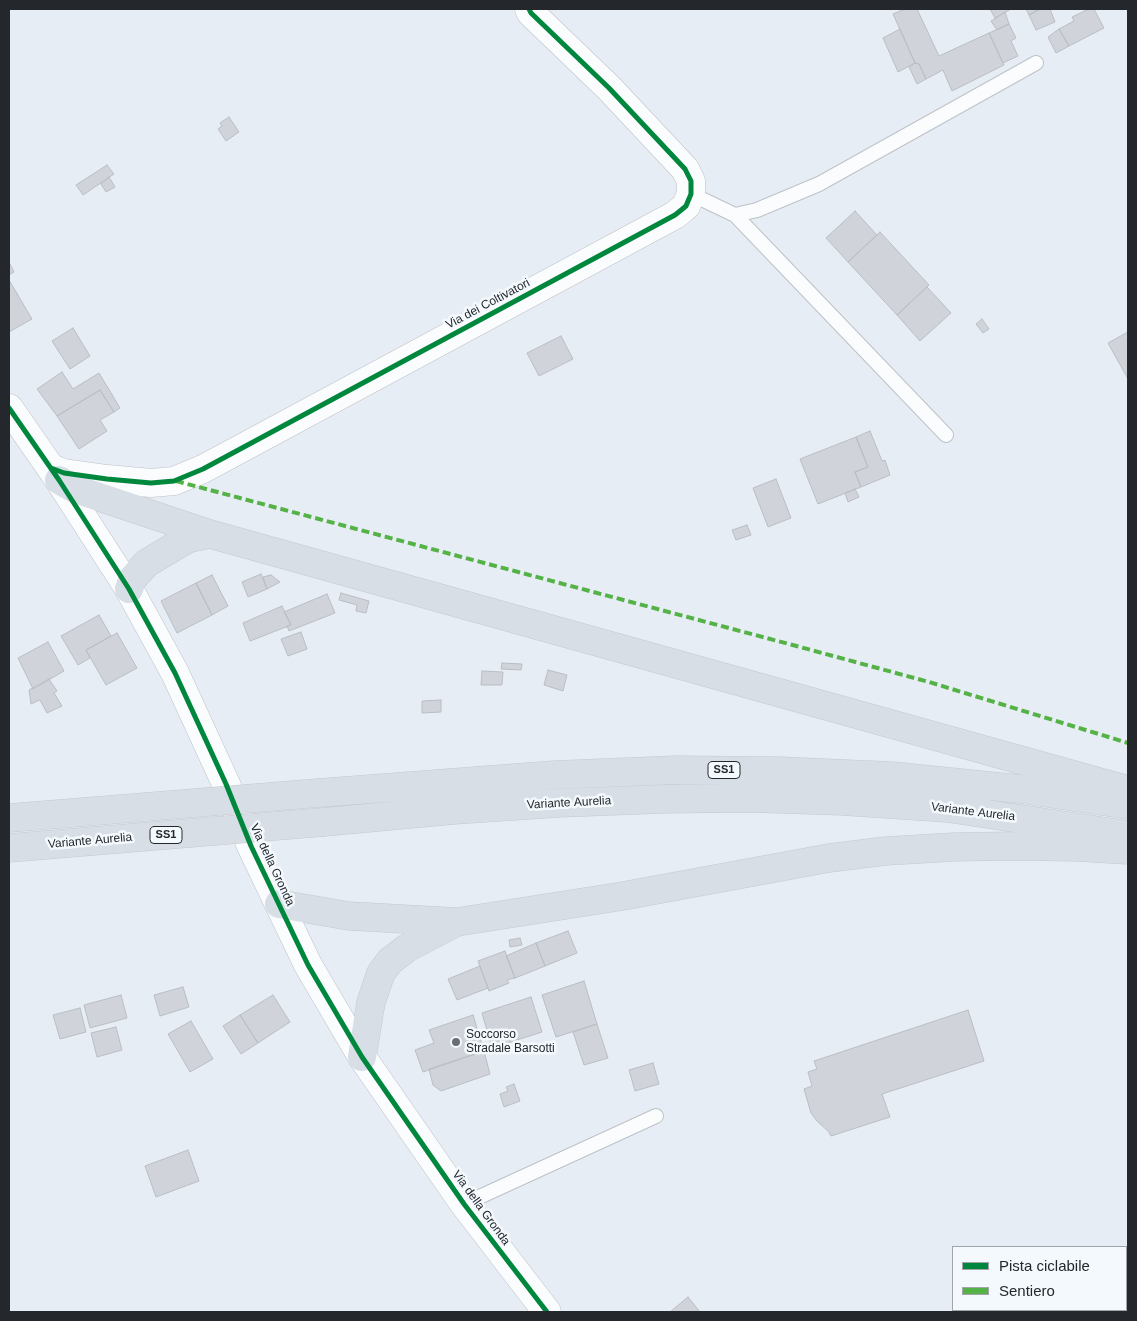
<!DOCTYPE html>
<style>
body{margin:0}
#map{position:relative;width:1137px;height:1321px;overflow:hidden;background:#e7edf4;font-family:Helvetica,sans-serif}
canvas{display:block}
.frame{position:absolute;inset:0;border:10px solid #24282d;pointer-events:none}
.legend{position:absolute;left:952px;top:1246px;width:175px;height:65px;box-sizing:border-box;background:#f4f9fe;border:1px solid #a1a5aa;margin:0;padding:6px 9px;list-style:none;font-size:15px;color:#24282d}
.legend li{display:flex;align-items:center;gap:10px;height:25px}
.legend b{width:25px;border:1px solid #a1a5aa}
</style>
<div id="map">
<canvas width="1137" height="1321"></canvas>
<div class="frame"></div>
<ul class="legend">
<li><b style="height:6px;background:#00873e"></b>Pista ciclabile</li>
<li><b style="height:6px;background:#55b246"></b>Sentiero</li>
</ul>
</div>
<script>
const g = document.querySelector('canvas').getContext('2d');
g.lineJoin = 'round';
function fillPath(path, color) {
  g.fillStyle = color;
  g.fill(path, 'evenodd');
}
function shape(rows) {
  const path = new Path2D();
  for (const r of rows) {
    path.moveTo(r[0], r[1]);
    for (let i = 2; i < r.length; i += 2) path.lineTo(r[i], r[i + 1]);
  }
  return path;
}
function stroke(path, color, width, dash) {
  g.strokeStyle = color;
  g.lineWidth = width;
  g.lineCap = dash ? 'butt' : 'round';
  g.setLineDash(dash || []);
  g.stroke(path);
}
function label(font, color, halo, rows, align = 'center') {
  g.font = font + ' Helvetica,sans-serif';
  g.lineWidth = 5;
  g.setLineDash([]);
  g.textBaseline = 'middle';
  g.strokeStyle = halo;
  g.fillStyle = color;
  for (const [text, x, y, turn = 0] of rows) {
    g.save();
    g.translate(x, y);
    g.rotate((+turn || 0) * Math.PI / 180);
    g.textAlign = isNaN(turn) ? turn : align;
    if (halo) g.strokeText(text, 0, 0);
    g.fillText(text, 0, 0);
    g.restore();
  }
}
const building = shape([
 [905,9,917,9,939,56,989,33,1004,65,952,91,943,70,926,79,919,64,915,63,893,14,905,9],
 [990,9,1011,9,995,18,990,9],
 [1026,9,1040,9,1029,15,1026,9],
 [1040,9,1050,9,1055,22,1036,30,1029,15,1040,9],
 [1089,9,1094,9,1104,28,1069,46,1059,29,1074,21,1072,17,1089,9],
 [1005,12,1009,24,997,30,991,21,1005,12],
 [1009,24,1016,38,1011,41,1018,56,1003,63,989,33,1009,24],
 [900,29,915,63,898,72,883,38,900,29],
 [1059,29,1069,46,1056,53,1048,37,1059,29],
 [915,63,919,64,926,79,917,84,909,67,915,63],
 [229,117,239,132,226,141,218,129,222,126,220,123,229,117],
 [107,165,114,174,83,195,76,185,107,165],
 [109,177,115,187,106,192,101,184,109,177],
 [855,211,877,235,848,262,826,238,855,211],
 [880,232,929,285,897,315,848,262,880,232],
 [9,262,14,272,9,275,9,262],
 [9,280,32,319,9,332,9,280],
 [927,287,951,313,920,341,897,315,927,287],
 [982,319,989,329,983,333,976,324,982,319],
 [73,328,90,356,70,369,52,341,73,328],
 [1128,332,1128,379,1108,343,1128,332],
 [561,336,573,359,539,376,527,353,561,336],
 [62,372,73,389,99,373,120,408,114,412,100,390,57,416,37,389,62,372],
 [100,390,114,412,100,420,107,431,79,449,57,416,100,390],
 [870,431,882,461,885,460,890,475,861,487,855,472,868,467,856,437,870,431],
 [856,437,868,467,855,472,861,487,818,504,800,459,856,437],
 [776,479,791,518,768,527,753,488,776,479],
 [855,489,859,497,848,502,845,493,855,489],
 [747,525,751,535,736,540,732,530,747,525],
 [261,574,267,589,248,597,242,582,261,574],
 [212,575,228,606,212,615,196,583,212,575],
 [271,575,280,582,267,589,263,577,271,575],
 [196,583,212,615,177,633,161,601,196,583],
 [341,593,369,601,366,613,356,611,357,605,339,600,341,593],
 [327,594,335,613,289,631,287,626,291,625,284,612,327,594],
 [282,606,291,625,250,641,243,623,282,606],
 [99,615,111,636,86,650,90,658,78,665,61,636,99,615],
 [301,632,307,649,288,656,281,639,301,632],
 [117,633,137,668,106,685,86,650,117,633],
 [48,642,64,671,33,689,18,658,48,642],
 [502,663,522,664,521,670,501,669,502,663],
 [548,670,567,675,563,691,544,685,548,670],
 [482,671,503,672,502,685,481,685,482,671],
 [49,679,57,691,54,693,62,706,47,713,40,700,31,704,29,690,49,679],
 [441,700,441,712,422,713,422,701,441,700],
 [568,931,577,953,545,966,536,943,568,931],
 [520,938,522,945,510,947,509,940,520,938],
 [536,943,545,966,515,978,506,956,536,943],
 [505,951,515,978,507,980,509,983,489,991,478,961,505,951],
 [480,966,488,988,457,1000,448,979,480,966],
 [584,981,597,1024,556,1037,542,995,584,981],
 [183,987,189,1007,160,1016,154,995,183,987],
 [121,995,127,1018,90,1028,84,1005,121,995],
 [273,995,290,1022,258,1043,240,1015,273,995],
 [531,997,542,1032,492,1048,482,1013,531,997],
 [80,1008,86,1032,60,1039,53,1015,80,1008],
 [968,1010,984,1061,882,1094,890,1117,831,1136,829,1132,817,1121,811,1113,804,1089,812,1086,808,1072,817,1069,814,1061,968,1010],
 [240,1015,258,1043,241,1054,223,1026,240,1015],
 [473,1015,484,1051,423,1072,415,1050,434,1043,429,1030,473,1015],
 [191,1021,213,1059,190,1072,168,1034,191,1021],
 [597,1024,608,1058,584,1065,573,1032,597,1024],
 [116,1027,122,1050,97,1057,91,1033,116,1027],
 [484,1051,490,1074,441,1091,433,1085,429,1069,484,1051],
 [653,1063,659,1084,635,1091,629,1070,653,1063],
 [514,1084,520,1101,504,1107,500,1094,508,1091,506,1087,514,1084],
 [188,1150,199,1181,156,1197,145,1166,188,1150],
 [688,1297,700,1312,670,1312,688,1297]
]);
const service = shape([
 [691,194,735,215,946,435],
 [735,215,757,210,819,184,1036,63],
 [464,1204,656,1116]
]);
const minor = shape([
 [51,468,64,473,107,479,151,483,174,481,203,469,675,215,680,211,686,206,691,194,691,181,685,169,609,88,531,13,529,9]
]);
const tertiary = shape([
 [9,408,59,480,129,589,175,673,226,784,251,846,308,965,362,1057,464,1204,547,1312]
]);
const trunk = shape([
 [59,480,75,489,210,534,1128,790],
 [129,589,133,578,147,563,182,542,190,538,210,534],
 [318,793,554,775,676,770,780,771,892,776,1020,789,1128,805],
 [324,822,454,810,559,803,664,799,749,798,842,801,947,808,1128,835],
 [279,904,349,916,457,922,623,896,829,858,886,851,954,847,1016,846,1076,847,1128,850],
 [362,1057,371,1002,381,973,390,961,407,948,453,924]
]);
const trunkBridge = shape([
 [9,818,318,793],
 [9,848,324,822]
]);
const quiet = shape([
 [176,481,789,644,929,682,1128,743]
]);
const cycleway = shape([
 [9,408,59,480,129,589,175,673,226,784,251,846,308,965,362,1057,464,1204,547,1312],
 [51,468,64,473,107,479,151,483,174,481,203,469,675,215,680,211,686,206,691,194,691,181,685,169,609,88,531,13,529,9]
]);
const markers = [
 [456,1042,5,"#686d73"]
];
const shields = [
 [724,770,32],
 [166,835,32]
];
const shieldNames = [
 ["SS1",724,770],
 ["SS1",166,835]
];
const streetNames = [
 ["Via dei Coltivatori",488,304,-28],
 ["Variante Aurelia",569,803,-3],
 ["Variante Aurelia",973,812,7],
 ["Variante Aurelia",90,841,-5],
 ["Via della Gronda",272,865,65],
 ["Via della Gronda",481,1208,54]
];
const poiNames = [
 ["Soccorso",466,1035],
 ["Stradale Barsotti",466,1049]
];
fillPath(building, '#d0d4da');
stroke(building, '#b9bec3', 1);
stroke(service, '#bdc2c8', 16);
stroke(minor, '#bdc2c8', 29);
stroke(tertiary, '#bdc2c8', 29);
stroke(trunk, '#c6c9cd', 29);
stroke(service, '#fbfcfd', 14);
stroke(minor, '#fbfcfd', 28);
stroke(tertiary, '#fbfcfd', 28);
stroke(trunk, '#d7dee6', 28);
stroke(trunkBridge, '#c6c9cd', 29, []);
stroke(trunkBridge, '#d7dee6', 28);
stroke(quiet, '#55b246', 4, [8, 4]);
stroke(cycleway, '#00873e', 5);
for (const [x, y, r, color] of markers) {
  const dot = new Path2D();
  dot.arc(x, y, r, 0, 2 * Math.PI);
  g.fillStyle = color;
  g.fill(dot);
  stroke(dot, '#f4f9fe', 2);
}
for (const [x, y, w] of shields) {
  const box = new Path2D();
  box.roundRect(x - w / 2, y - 8.5, w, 17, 4);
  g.fillStyle = '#f4f9fe';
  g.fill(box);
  stroke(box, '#24282d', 1);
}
label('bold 11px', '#24282d', null, shieldNames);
label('12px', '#24282d', '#f4f9fe', streetNames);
label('12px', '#24282d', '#f4f9fe', poiNames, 'left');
</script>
